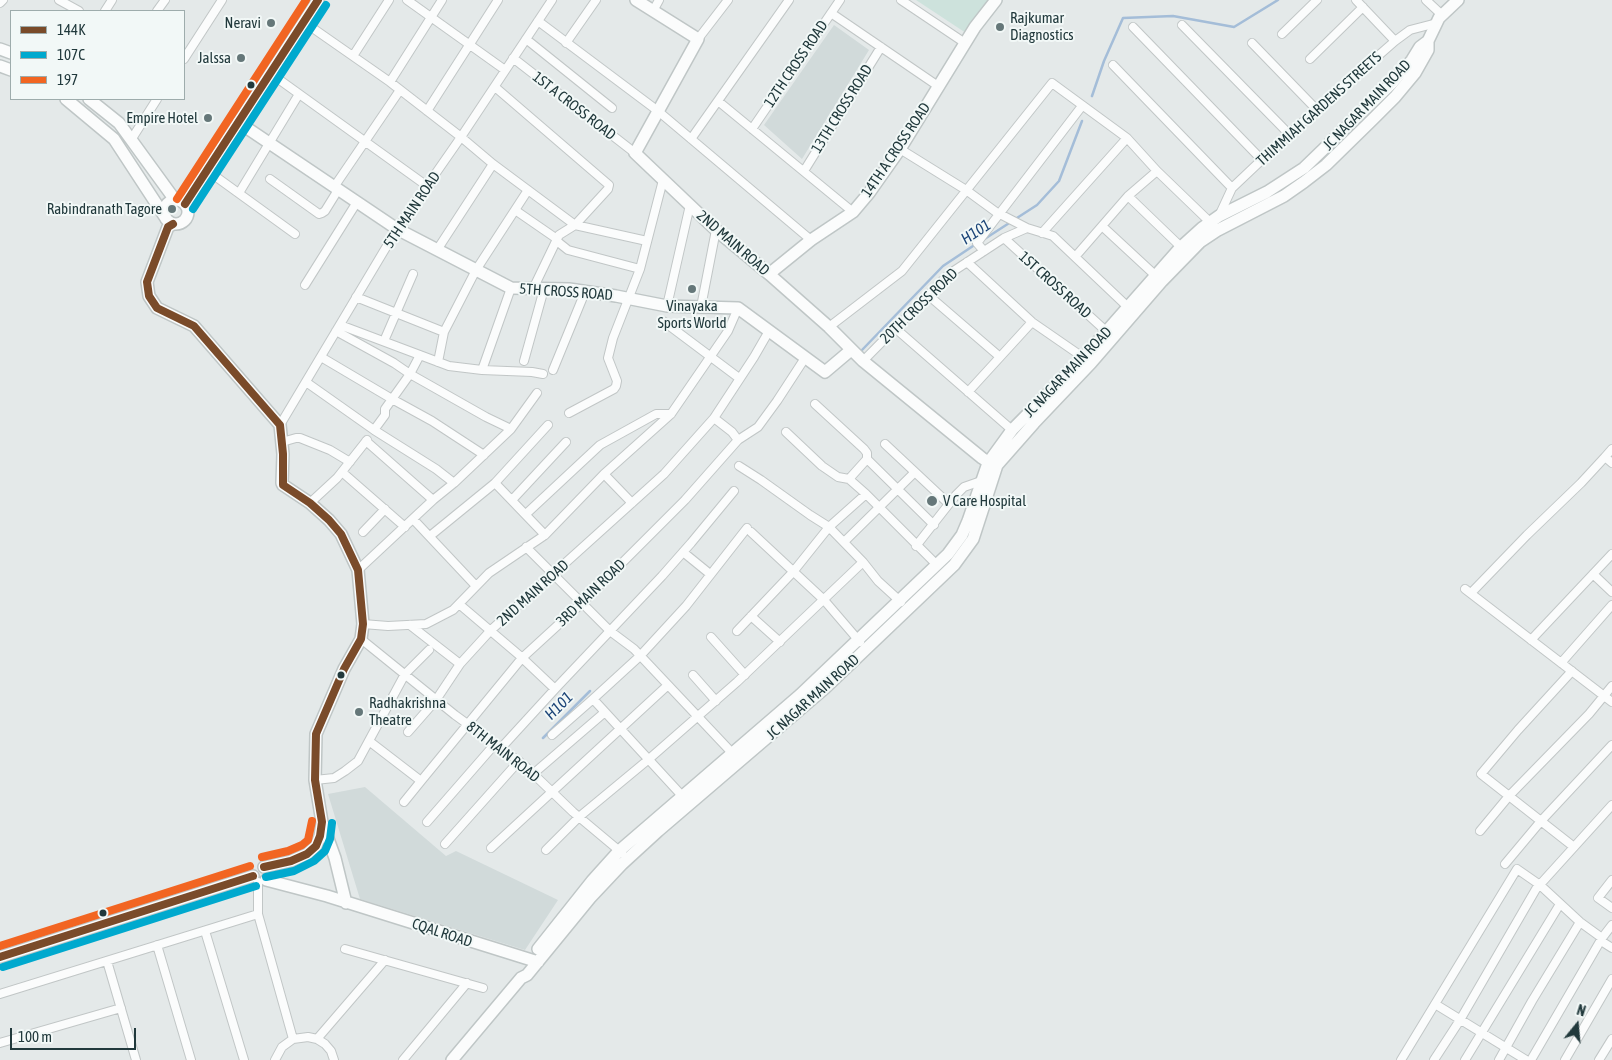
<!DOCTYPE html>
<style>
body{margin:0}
#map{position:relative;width:1612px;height:1060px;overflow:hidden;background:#e4e9e9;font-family:"Asap Condensed",sans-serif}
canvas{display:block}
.legend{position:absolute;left:10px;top:10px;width:175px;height:90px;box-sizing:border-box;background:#f2f8f7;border:1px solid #9eacac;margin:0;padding:6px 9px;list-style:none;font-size:15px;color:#21393c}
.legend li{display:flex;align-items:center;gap:10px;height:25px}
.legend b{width:25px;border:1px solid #9eacac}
.north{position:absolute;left:1552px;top:1000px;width:50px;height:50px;-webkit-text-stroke:4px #f2f8f7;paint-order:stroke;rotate:17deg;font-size:14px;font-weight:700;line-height:20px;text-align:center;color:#21393c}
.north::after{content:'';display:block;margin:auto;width:18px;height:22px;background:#21393c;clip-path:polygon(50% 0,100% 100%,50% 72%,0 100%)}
.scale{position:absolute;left:10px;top:1028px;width:126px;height:22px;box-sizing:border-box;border:2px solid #21393c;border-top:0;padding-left:6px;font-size:15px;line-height:18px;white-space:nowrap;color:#21393c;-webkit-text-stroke:4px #f2f8f7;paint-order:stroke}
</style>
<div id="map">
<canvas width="1612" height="1060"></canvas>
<ul class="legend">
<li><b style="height:6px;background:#7a4b2a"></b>144K</li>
<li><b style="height:6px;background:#00a9ce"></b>107C</li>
<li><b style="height:6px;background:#f26522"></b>197</li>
</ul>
<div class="north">N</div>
<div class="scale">100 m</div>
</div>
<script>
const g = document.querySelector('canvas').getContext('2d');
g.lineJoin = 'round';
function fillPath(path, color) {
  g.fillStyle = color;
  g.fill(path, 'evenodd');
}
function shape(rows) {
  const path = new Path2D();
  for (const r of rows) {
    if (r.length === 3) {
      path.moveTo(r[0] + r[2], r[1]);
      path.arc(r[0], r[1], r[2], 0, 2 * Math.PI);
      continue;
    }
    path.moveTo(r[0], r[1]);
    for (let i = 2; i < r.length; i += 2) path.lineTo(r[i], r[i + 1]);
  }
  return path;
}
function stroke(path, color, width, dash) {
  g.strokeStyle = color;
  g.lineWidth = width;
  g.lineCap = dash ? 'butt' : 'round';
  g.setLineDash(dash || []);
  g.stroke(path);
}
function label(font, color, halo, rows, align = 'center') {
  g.font = font + ' "Asap Condensed",sans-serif';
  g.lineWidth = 4;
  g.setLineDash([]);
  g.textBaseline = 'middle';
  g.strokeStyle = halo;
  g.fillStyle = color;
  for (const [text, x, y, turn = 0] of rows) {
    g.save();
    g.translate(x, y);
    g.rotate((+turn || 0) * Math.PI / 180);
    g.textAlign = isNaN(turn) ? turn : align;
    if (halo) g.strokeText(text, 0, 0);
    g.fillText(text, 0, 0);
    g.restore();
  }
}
const built = shape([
 [834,25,869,50,802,159,764,125],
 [365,787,446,856,456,851,558,900,525,950,360,899,328,794]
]);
const green = shape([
 [916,0,988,0,966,33]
]);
const stream = shape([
 [1092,96,1104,61,1123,18,1173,16,1234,27,1278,0],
 [983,240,1037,205,1059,181,1082,121],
 [862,350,943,266,976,244],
 [543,738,590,691]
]);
const street = shape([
 [59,0,79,11],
 [407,0,505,70],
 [901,0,965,43],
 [1356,0,1395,41],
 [1426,0,1442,15],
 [0,3,3,0],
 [105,11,112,0],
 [157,11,165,0],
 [653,11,659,0],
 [831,13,938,86],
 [538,21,658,111,811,240],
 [304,22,390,82,461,137,493,164,575,225,647,241],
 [1182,25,1289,134],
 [1133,27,1262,160],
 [1282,34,1317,0],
 [526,39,612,108],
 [698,39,728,0],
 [566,43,596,0],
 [1252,43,1317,110],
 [353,56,389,0],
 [513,58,635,153],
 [184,59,222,0],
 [1310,59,1363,7],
 [1113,65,1232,188],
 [270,73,427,186],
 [390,82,442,0],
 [495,87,609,185,608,189,575,225,559,235,533,289],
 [718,101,853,212],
 [427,111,498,0],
 [752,129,840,0],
 [691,139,789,0],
 [131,140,157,99],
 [900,149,966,190,996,212,1027,228],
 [208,171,295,234],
 [804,171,881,47],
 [270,179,319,214,322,213,325,211,338,190],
 [334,187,400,90],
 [239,193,299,94],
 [1128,196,1181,247],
 [515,210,557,239,558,242,568,250,640,269,663,180],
 [1219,216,1232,188,1289,134,1395,41,1410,30,1437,23],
 [1102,226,1156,276],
 [1042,233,1127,138],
 [1004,238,1107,332],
 [437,250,493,164],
 [984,251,977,243,1082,106],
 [1075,257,1128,196,1157,171],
 [967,262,1032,322,1087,360],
 [305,285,357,202],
 [928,295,1000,357],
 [356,297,444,332],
 [667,306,690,205],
 [701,307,716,230],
 [663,321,739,378],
 [340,325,449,366,482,370,532,372,543,374],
 [829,327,902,271,1052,83,1127,138,1157,171,1213,225],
 [895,328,1012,430],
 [336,331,394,363,410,374,486,417,511,429],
 [384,341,413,274],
 [321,357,392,399,432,421,484,455],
 [524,361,544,289],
 [863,361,949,274,1004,238,1027,228,1053,236,1131,310],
 [438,362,444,332,476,270,528,190],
 [482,370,511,288],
 [553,370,585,292],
 [306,382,374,430,436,469,454,483],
 [968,392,1032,322],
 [815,404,864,449,867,453,867,459,934,525],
 [569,413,614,389,616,386,617,381,608,358,613,338,640,269],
 [714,418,732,432,738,440],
 [280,425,397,229,461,137,552,0],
 [374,430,385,415,385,409,410,374,420,355],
 [786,432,822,466,838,477,849,479,866,494,937,565],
 [366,441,433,500],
 [282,442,296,438,300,438,330,450,350,462],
 [885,444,949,504],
 [1605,457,1612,449],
 [739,466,761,480,810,515,829,527,863,562,878,581,901,602],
 [342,472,405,527],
 [604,474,632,503],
 [849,479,867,459],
 [495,483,548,425],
 [512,500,566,442],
 [310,503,337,478,367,440],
 [526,514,600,445,656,414,671,414],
 [413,519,476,586],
 [363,532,385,509],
 [751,532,824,600,860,642],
 [430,536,495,483,545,535],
 [844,542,915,472],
 [916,546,956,495,964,487,984,480],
 [526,547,610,631,634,649,735,756],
 [683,552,710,574],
 [358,570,433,500,454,483,511,429,537,393],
 [1593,574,1612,592],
 [1465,589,1612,702],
 [1471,593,1527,535,1581,483,1605,457,1612,463],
 [459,604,519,655,555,689,501,748],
 [751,616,780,642],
 [363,624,388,626,426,624,453,610,489,573,545,535,604,474,671,414,728,331,738,308],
 [410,625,460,664],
 [737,631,793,572,829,527,866,494],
 [711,637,745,675],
 [361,639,455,715,524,765,573,812,622,853],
 [1531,640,1612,554],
 [1561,663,1612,605],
 [1572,671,1518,730,1481,774,1574,847],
 [693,675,716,701],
 [555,689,662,576,691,543,734,491],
 [408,732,436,700,460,664,491,630,664,474,714,418,754,357,769,331],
 [552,735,593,699],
 [369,741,421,781,522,658,582,603,685,500,738,440,758,427,777,401,805,358],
 [533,774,605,712],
 [315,780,334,778,345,771,358,761,405,674,429,650],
 [685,799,593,699,640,656,686,606,747,528],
 [404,802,421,781],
 [427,822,495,744],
 [1480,831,1509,796,1589,714,1612,686],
 [445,844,519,761],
 [491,848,668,685],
 [546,850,579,817,649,759,737,682,863,562],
 [1505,864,1541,821,1612,745],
 [1612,880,1598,898,1612,908],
 [258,882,258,914,293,1039],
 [205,931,244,1060],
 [1601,941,1612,948],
 [157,945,191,1060],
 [345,949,483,988],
 [107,961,136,1060],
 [0,994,258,914],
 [1435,1004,1526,1060],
 [317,1039,385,960],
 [0,1043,121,1008],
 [275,1060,282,1047,293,1039,308,1037,317,1039,325,1044,331,1051,334,1060],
 [403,1060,467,983],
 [1401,1060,1517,869,1540,885,1580,922,1602,938,1612,925],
 [1434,1060,1460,1020,1536,889,1612,805],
 [1465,1060,1560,904],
 [1499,1060,1532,1001,1580,922],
 [1531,1060,1602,938],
 [1565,1060,1612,979],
 [1599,1060,1612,1039]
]);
const secondary = shape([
 [636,0,698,39,635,153,716,230,769,274,829,327,863,361,982,458,994,466],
 [0,49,11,53],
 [0,66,11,70],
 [66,99,114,139,165,217],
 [89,99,119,123,175,200],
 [238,122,397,229,511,288,569,289,616,296,667,306,738,308,825,372,851,350],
 [176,212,12],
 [185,204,318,0],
 [173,224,168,227,147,282,149,296,157,308,194,326,280,425,283,454,282,483,283,485,310,503,329,520,341,534,358,570,363,624,361,639,344,669,316,734,315,780,322,822,335,858,346,903],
 [769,274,811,240,853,212,869,193,900,149,975,27,996,0],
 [264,867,291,861,307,854,316,846,320,836,322,823],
 [266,880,327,896,538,962],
 [538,949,592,881,619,851,800,695,948,554,962,535,968,521,988,463,1012,430,1084,357,1181,247,1202,228,1219,216,1267,192,1304,168,1393,82,1412,60,1420,47,1428,41],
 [0,957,253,876],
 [452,1060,521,978,527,975,590,898,622,864,658,831,825,688,954,565,973,539,997,465,1034,423,1091,363,1162,281,1200,242,1218,230,1284,196,1304,182,1326,165,1373,119,1395,97,1415,73,1428,50,1428,41,1439,18,1458,0]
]);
const bus1 = shape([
 [185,204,318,0],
 [173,224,168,227,147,282,149,296,157,308,194,326,280,425,283,454,283,485,310,503,329,520,341,534,358,570,363,624,361,639,344,669,316,734,315,780,322,822,320,836,316,846,307,854,291,861,264,867],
 [0,957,253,876]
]);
const bus2 = shape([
 [193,209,326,5],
 [266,877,294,871,314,861,325,851,330,839,332,823],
 [3,967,256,886]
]);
const bus3 = shape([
 [177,199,306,0],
 [262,857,288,851,302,845,308,840,312,821],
 [0,946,250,866]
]);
const markers = [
 [271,23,5,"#657779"],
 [1000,27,5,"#657779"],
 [241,58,5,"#657779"],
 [251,85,4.5,"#21393c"],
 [208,118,5,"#657779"],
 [172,209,5,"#657779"],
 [692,289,5,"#657779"],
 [932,501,6,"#657779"],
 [341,675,4.5,"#21393c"],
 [359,712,5,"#657779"],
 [103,913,4.5,"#21393c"]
];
const poiNames = [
 ["Rajkumar",1010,18,"left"],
 ["Diagnostics",1010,35,"left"],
 ["Neravi",261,23],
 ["Jalssa",231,58],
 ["Empire Hotel",198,118],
 ["Rabindranath Tagore",162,209],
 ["Vinayaka",692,306,"center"],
 ["Sports World",692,323,"center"],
 ["V Care Hospital",943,501,"left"],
 ["Radhakrishna",369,703,"left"],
 ["Theatre",369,720,"left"]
];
const streetNames = [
 ["12TH CROSS ROAD",796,64,-56],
 ["JC NAGAR MAIN ROAD",1367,105,-46],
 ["1ST A CROSS ROAD",574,106,38],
 ["13TH CROSS ROAD",842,109,-58],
 ["THIMMIAH GARDENS STREETS",1319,109,-42],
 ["14TH A CROSS ROAD",896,150,-56],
 ["5TH MAIN ROAD",412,210,-56],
 ["2ND MAIN ROAD",733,243,41],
 ["1ST CROSS ROAD",1055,285,42],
 ["5TH CROSS ROAD",566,292,4],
 ["20TH CROSS ROAD",919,306,-44],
 ["JC NAGAR MAIN ROAD",1068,372,-46],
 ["2ND MAIN ROAD",533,593,-42],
 ["3RD MAIN ROAD",591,593,-44],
 ["JC NAGAR MAIN ROAD",813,697,-42],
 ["8TH MAIN ROAD",503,752,38],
 ["CQAL ROAD",442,933,18]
];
const waterNames = [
 ["H101",976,232,-33],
 ["H101",559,706,-45]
];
fillPath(built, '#d1dada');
fillPath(green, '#cde2dc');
stroke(stream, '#a4bdd8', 2.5);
stroke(street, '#c1c6c6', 10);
stroke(secondary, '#bfc6c6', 14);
stroke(street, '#fbfcfc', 8);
stroke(secondary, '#fbfcfc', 11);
stroke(bus1, '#7a4b2a', 8);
stroke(bus2, '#00a9ce', 8);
stroke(bus3, '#f26522', 8);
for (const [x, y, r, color] of markers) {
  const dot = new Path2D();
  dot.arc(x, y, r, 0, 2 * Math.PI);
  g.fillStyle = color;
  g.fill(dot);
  stroke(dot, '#f2f8f7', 2);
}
label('15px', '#21393c', '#f2f8f7', poiNames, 'right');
label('15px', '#21393c', '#f2f8f7', streetNames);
label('italic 16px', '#1c4578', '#f2f8f7', waterNames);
</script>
